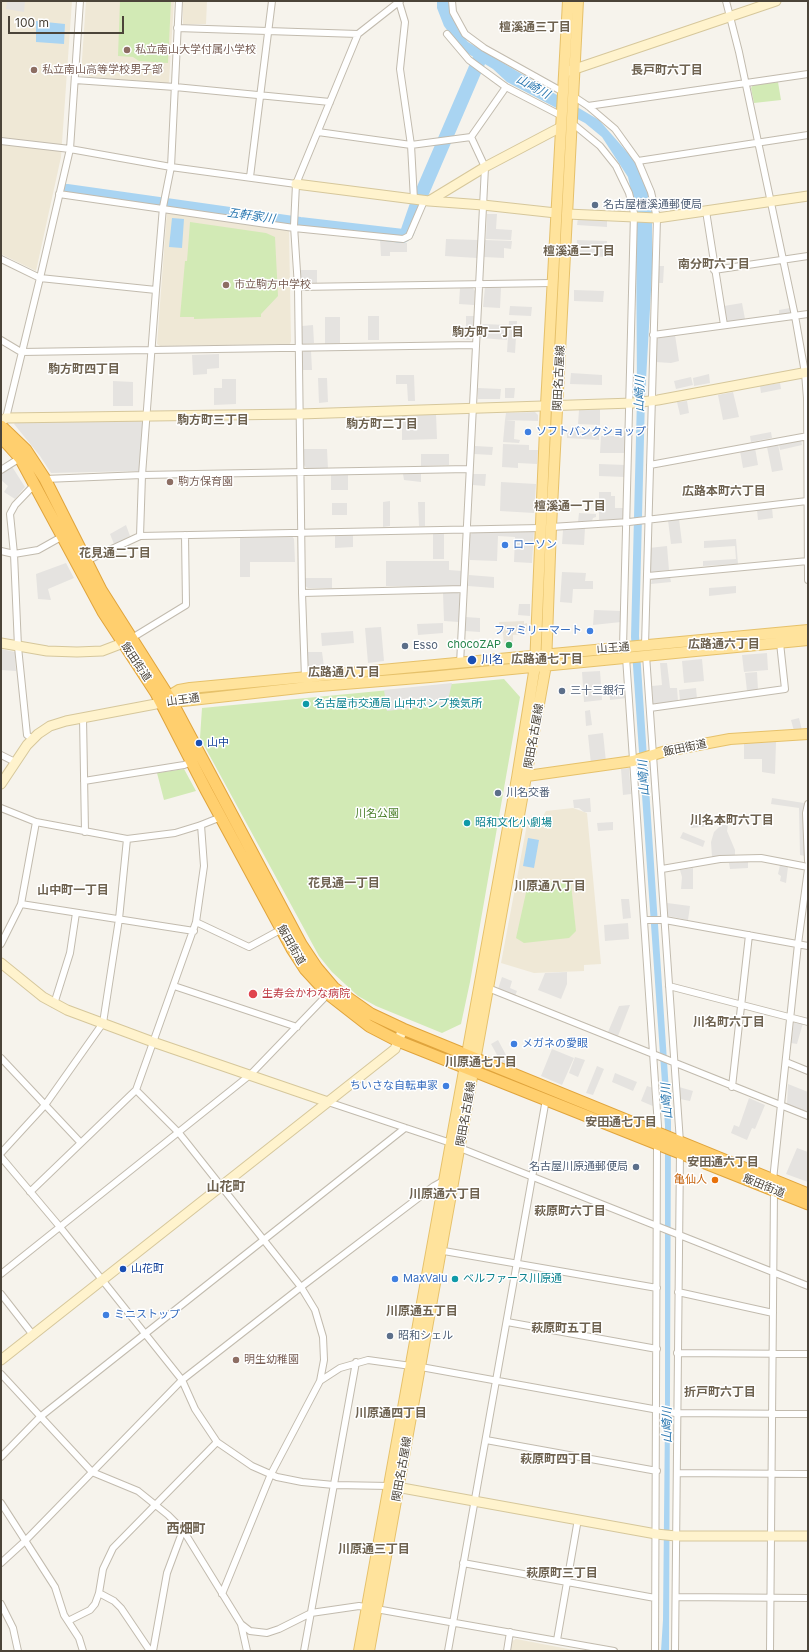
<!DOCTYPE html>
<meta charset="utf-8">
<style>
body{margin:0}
#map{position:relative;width:809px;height:1652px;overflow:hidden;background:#f6f3ec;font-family:Inter,sans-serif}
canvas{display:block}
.frame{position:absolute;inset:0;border:2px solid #4b4439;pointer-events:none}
.scale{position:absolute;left:8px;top:16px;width:116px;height:18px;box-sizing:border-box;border:2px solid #4b4439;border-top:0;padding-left:5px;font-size:12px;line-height:14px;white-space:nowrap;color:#4b4439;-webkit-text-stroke:3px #fff;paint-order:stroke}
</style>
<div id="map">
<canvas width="809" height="1652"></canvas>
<div class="frame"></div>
<div class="scale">100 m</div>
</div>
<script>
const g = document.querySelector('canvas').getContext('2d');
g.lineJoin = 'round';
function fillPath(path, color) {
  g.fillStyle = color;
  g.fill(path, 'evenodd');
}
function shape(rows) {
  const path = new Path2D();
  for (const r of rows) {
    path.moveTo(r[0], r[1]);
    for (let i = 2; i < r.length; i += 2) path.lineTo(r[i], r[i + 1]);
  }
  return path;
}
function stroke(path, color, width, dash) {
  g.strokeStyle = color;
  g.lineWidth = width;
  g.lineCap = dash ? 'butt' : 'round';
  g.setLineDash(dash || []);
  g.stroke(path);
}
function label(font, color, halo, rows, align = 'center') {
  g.font = font + ' Inter,"Noto Sans JP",sans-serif';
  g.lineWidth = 3;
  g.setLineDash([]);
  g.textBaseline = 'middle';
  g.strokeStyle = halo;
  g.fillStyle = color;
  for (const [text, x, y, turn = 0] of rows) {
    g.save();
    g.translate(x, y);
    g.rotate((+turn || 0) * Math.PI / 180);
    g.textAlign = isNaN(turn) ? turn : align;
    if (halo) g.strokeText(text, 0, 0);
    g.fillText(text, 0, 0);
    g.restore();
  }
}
const residential = shape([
 [524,621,524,624,527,623,527,631,523,634,513,635,513,646,504,647,503,633,499,633,499,622]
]);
const education = shape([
 [1,1,72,1,61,157,36,271,1,254],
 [86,1,174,1,169,82,167,84,83,76,81,74],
 [183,1,207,1,206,24,183,24],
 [167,211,289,230,291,341,290,344,160,346,157,344],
 [573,808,587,813,601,964,584,965,584,971,534,973,501,963,528,819,540,821,546,811],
 [516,1639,579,1651,509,1651,510,1642]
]);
const green = shape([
 [120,1,171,1,168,63,139,61,133,57,118,56],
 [778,82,781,100,754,103,751,88,753,85],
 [190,222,266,233,275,237,278,296,261,314,261,317,194,319,194,317,180,317,185,261,187,261],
 [504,679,520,697,470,982,461,1024,442,1033,376,1006,358,996,332,972,319,956,200,738,202,708],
 [184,769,196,791,164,800,157,773],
 [529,879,571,884,576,931,569,938,524,943,516,938]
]);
const parking = shape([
 [7,1,25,1,24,12,6,9],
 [487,214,497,214,496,229,512,230,511,240,486,239],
 [578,218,607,220,607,227,577,225],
 [380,239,407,243,407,252,390,252,390,256,381,256],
 [446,239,478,240,477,258,445,256],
 [485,240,512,241,511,249,504,248,504,258,484,257],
 [577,240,607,241,606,257,576,255],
 [658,266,664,266,663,283,657,283],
 [300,270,317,270,317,283,300,282],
 [485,287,501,288,500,308,483,307],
 [460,288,473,288,475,291,474,305,459,304],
 [574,290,604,291,603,302,574,301],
 [742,303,745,319,728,322,726,320,724,306],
 [510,306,532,307,531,316,509,315],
 [790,308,791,313,779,315,779,310],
 [368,316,379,316,379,340,368,340],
 [466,316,474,316,473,337,470,340,460,339,460,326,466,326],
 [325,317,340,317,340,343,325,344],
 [509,321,517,321,515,353,507,352],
 [482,324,508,325,507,340,481,338],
 [313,325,314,343,302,344,302,326],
 [675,335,679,361,671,363,655,362,655,340,659,338],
 [304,351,311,351,312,370,303,370,302,353],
 [219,354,219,368,207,369,207,374,193,375,192,355],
 [571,373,602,375,602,385,570,384],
 [709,374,710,383,694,386,693,378],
 [396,375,414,375,415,401,408,401,407,384,396,384],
 [691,377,693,385,676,389,674,381],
 [318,378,327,378,328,402,319,403],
 [222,379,236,379,236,404,214,405,214,388,222,388],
 [113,381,133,382,133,406,113,406],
 [780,383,781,389,761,393,760,386],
 [478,388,501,389,500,399,478,399],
 [505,388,515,388,514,398,505,398],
 [733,392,739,417,723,420,718,395],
 [687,401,689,413,680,415,677,402],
 [600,408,600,425,578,424,579,410],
 [535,412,538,415,538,421,505,420,506,413],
 [436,414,437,439,402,440,402,415],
 [145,419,140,471,51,473,40,456,14,424,16,422],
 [505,420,515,421,514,439,520,440,519,443,503,442],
 [567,431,599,432,599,440,567,438],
 [771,432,772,438,751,442,750,436],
 [601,436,627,436,626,453,600,453],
 [801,440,802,445,780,450,779,445],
 [503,444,529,445,529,450,538,450,537,464,518,463,518,468,502,467],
 [778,444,783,470,772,472,767,447],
 [475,446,493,447,492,455,474,454],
 [755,448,758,465,743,468,740,451],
 [304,449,327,449,328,469,306,468,304,465],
 [421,454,449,454,449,465,421,466],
 [599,464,626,465,625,477,599,476],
 [11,465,25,487,15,499,4,492,8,486,1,480,1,472],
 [403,474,421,474,421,482,404,480],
 [473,474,486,474,485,486,473,485],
 [331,475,348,475,348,490,331,490],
 [501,482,536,484,534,513,500,511],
 [599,492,611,492,611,496,615,496,615,508,623,508,623,519,599,520],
 [390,501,390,526,383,527,383,502],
 [418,502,425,502,425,526,419,526],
 [332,503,347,503,347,515,332,515],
 [772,508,773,518,758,520,757,510],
 [579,513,596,514,596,517,593,518,592,521,578,522],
 [679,519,682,543,671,544,668,520],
 [126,525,130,536,114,544,110,534],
 [585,528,584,545,562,544,563,530],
 [534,531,532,563,514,562,515,537,498,536,497,561,470,560,470,535,472,533],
 [433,533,444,533,444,559,433,559],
 [353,534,353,547,335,548,335,535],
 [292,536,294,539,295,562,250,562,250,577,240,577,240,538],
 [736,539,738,564,703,566,703,561,736,559,735,546,704,548,704,541],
 [667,546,669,570,651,572,649,570,649,548],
 [386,561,449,561,449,570,462,571,462,584,459,586,386,586],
 [66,563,74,578,48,589,51,600,38,599,36,574],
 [562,572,586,573,585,581,593,581,593,589,573,589,572,603,560,602],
 [469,575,494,577,494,588,468,586],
 [670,577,671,582,651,584,652,578],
 [305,578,332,578,332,588,308,588,305,586],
 [736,586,736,593,709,596,709,588],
 [443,593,458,593,461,595,459,622,444,621],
 [519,604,530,604,530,616,518,615],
 [594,610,621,611,621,622,593,625],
 [465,617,480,618,480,632,465,631],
 [443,623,443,633,418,635,417,624],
 [381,627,384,661,368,663,365,628],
 [353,631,354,643,322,646,321,633],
 [1,649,15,652,16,671,1,670],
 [308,652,322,652,324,667,308,668],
 [767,653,768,670,744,672,742,655],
 [702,659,704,681,684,683,682,661],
 [660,663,667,663,670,688,677,688,678,701,653,704,652,686,662,685],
 [600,671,602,700,584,702,582,672],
 [757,672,758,690,747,691,745,673],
 [452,683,447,704,387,711,384,690],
 [626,687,627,698,610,700,609,688],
 [696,688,697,699,680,701,679,690],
 [590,710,592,725,586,726,585,711],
 [799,718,802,730,794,731,791,720],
 [603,733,606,762,591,764,588,735],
 [776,742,775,774,762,772,762,759,744,759,744,743],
 [629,768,631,794,623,795,621,769],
 [590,798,591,812,584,812,579,808,574,808,573,800],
 [772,798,804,803,805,856,800,855,799,808,771,804],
 [712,819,712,826,691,828,691,821],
 [613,822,613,830,598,831,597,823],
 [721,825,728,825,727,831,735,850,735,856,712,857,711,842,714,832],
 [683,832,705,841,703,847,680,838],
 [748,862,748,868,730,869,729,863],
 [780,865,788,867,786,883,780,881,781,876,778,874],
 [693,868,693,889,681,889,682,877,680,870],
 [621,899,629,899,631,918,623,919],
 [667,903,690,906,688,920,668,916],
 [628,923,629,939,605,941,604,925],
 [567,972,567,984,561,999,538,990,545,973],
 [502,977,512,981,510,988,517,991,515,996,498,989],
 [630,1005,618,1036,608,1032,619,1006],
 [794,1021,803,1023,797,1044,791,1043],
 [498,1040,506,1055,515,1059,513,1066,501,1062,491,1044],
 [552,1049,574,1058,562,1085,541,1076],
 [575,1057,585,1060,578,1077,569,1073],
 [597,1066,604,1069,593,1095,586,1093],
 [615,1073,637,1082,633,1091,612,1082],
 [788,1084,808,1092,808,1113,787,1104],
 [647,1086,653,1088,655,1107,641,1101],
 [679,1087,693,1091,690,1101,680,1099],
 [749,1098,765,1105,755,1129,752,1128,747,1140,731,1133,734,1125,739,1127],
 [797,1148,808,1152,808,1182,786,1174]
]);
const water = shape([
 [437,1,448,1,451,13,459,31,468,42,599,120,634,160,648,189,652,213,652,273,645,398,639,636,671,1122,669,1651,661,1651,663,1620,665,1415,665,1126,631,637,637,398,636,213,628,177,602,137,585,123,507,82,493,69,462,50,444,26,437,8],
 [36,21,65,24,64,44,36,42],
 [172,218,184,219,182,248,169,247],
 [528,838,539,840,534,868,523,866]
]);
const river = shape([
 [67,191,300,224,403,236,407,233,416,207],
 [421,195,480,58]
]);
const street = shape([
 [179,1,171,167,163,207,156,290,142,475,140,536,541,528],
 [452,1,453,12,465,34,484,48,563,92],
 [726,1,739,52,795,316,805,373,807,398,808,580],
 [399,2,405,22,400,69,411,145,414,200],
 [177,28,358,34],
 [447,34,469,60,506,87,562,116],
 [75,80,175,87,330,102],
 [573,96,588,106,615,129,638,161,651,192,657,218,645,646],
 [588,106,808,74],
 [572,123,600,146,616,166,629,193,634,213,623,648],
 [318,132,411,145,471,137],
 [1,141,70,149,171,167,296,184,294,226,298,287,302,593,305,678],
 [638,161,808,135],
 [250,177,272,1],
 [296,184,358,34,400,1],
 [59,194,294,228,403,239,409,236,424,201],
 [706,211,724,325],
 [1,259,40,278,156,290],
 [714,270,808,256],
 [298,287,552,283],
 [653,335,808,314],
 [1,340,21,352,475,345],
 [4,421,6,418,40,278,70,149,80,1],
 [650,465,808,436],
 [1,470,20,458],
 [45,479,142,475,469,469],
 [551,527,629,522,807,501],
 [1,551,14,554,38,550,63,536],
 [86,561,140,536],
 [648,576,808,561],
 [302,593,463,589],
 [132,638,186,605,185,535],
 [646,655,680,1142],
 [626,657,658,1126,657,1133],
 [460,664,485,167,471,137,506,87],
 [650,708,785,689,780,643],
 [83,717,85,832],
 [32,739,27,735,18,647,14,554,10,514,15,505,35,484],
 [1,755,15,762],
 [84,781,184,765,191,762],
 [808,804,806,813,808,861],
 [1,808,36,822,127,839,175,833,201,825,221,817],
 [662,869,720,859,761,858,808,867],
 [21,904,194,931],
 [644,920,665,920,808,946],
 [196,922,249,947,282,929],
 [1,944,21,904,36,822],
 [174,986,297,1027],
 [669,986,808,1022],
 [488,988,808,1116],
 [54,1004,70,953,76,913],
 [1,1058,81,1143],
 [786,1062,808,1071],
 [732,1087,749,935],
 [136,1090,179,1133,301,1287,315,1310,323,1337,324,1360,320,1381,271,1474,222,1594],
 [328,1102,451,1143],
 [460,1148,808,1286],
 [1,1153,45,1105,103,1023,119,919,127,839],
 [1,1157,60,1227,182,1380,195,1409,217,1442,252,1466,277,1477,302,1482,334,1485,390,1486],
 [773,1180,798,944,808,869],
 [30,1192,136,1090,196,922,204,866,201,825],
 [438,1250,657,1288],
 [1,1274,250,1075,328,994],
 [678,1292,773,1313],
 [1,1294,33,1335],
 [507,1322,657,1349],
 [677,1353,808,1354],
 [421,1367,675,1413,808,1414],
 [1,1374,92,1472,138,1491,168,1515,183,1530,241,1624,247,1651],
 [320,1381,340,1368,368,1360,411,1366],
 [486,1440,657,1471],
 [1,1457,40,1417,405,1128],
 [677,1473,808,1474],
 [1,1503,55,1587,64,1615,79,1638,83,1651],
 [1,1563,24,1542,182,1380,301,1287,434,1186,443,1181],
 [463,1563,655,1598],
 [99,1593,114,1601,121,1608,150,1651],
 [676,1597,808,1598],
 [1,1604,13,1628,18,1651],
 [68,1621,90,1610,95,1604,99,1593,103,1569,113,1548,217,1442],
 [241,1624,250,1631,267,1633,279,1629,311,1613,359,1606,614,1651],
 [557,1640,578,1519],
 [153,1651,167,1573,183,1530],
 [304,1651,356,1362],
 [448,1651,546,1099],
 [507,1651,510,1632],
 [655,1651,657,1143],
 [675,1651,680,1152],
 [770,1651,774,1190]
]);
const secondary = shape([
 [569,71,776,1],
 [296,184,429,201,483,205,556,213],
 [429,201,485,167,561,127],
 [567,214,657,218,808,196],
 [6,418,300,414,633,403,658,400,808,372],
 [1,643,47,651,77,652,102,651,123,643],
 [1,784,27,745,38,734,50,726,66,721,161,703],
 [1,963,43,997,67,1010,153,1042,328,1102],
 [1,1360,395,1049,403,1029],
 [391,1486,656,1534,676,1536,808,1536]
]);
const primary = shape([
 [163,702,169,696,179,690,190,688,808,630],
 [165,703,308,687,430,677,808,640],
 [520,777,633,761,666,751,730,739,808,734],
 [359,1651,517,778,535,666,546,405,568,1],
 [369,1651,546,665,551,527,578,1]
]);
const highway = shape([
 [1,426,26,450,45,479,101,590,172,702,301,944,317,968,334,988,371,1014,403,1029,808,1194],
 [1,437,20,458,103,612,156,693,206,790,292,949,305,969,328,994,369,1026,398,1041,808,1204]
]);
const markers = [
 [127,50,4,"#8d6e63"],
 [34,70,4,"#8d6e63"],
 [595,205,4,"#5c6f8a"],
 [226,285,4,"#8d6e63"],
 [528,432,4,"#3f7fe0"],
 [170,482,4,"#8d6e63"],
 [505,545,4,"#3f7fe0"],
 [590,631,4,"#3f7fe0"],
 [509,645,4,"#2e9e5b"],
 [405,646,4,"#5c6f8a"],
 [472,660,5,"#1a4fb4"],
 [562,691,4,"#5c6f8a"],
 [306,704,4,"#0f9aa8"],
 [199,743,4,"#1a4fb4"],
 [498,793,4,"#5c6f8a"],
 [467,823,4,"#0f9aa8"],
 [253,994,5,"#e0444e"],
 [514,1044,4,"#3f7fe0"],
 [446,1086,4,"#3f7fe0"],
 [636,1167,4,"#5c6f8a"],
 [715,1180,4,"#e8710a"],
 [123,1269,4,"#1a4fb4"],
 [395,1279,4,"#3f7fe0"],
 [455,1279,4,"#0f9aa8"],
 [106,1315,4,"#3f7fe0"],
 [390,1336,4,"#5c6f8a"],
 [236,1360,4,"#8d6e63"]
];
const educationNames = [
 ["私立南山大学付属小学校",135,50],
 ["私立南山高等学校男子部",42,70],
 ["市立駒方中学校",234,285],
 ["駒方保育園",178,482],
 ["明生幼稚園",244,1360]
];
const serviceNames = [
 ["名古屋檀溪通郵便局",603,205],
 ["Esso",413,646],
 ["三十三銀行",570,691],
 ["川名交番",506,793],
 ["名古屋川原通郵便局",628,1167,"right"],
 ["昭和シェル",398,1336]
];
const streetNames = [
 ["関田名古屋線",559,378,-87],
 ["山王通",613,648,-4],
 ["飯田街道",136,662,56],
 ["山王通",183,700,-8],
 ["関田名古屋線",534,736,-80],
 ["飯田街道",685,748,-12],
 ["飯田街道",291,945,60],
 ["関田名古屋線",466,1114,-80],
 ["飯田街道",764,1186,22],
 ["関田名古屋線",402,1469,-80]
];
const shopNames = [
 ["ソフトバンクショップ",536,432],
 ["ローソン",513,545],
 ["ファミリーマート",582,631,"right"],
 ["メガネの愛眼",522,1044],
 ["ちいさな自転車家",438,1086,"right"],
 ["MaxValu",403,1279],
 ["ミニストップ",114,1315]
];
const leisureNames = [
 ["chocoZAP",501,645]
];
const transitNames = [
 ["川名",481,660],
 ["山中",207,743],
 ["山花町",131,1269]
];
const cultureNames = [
 ["名古屋市交通局 山中ポンプ換気所",314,704],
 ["昭和文化小劇場",475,823],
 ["ベルファース川原通",463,1279]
];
const parkNames = [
 ["川名公園",377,814]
];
const healthNames = [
 ["生寿会かわな病院",262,994]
];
const foodNames = [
 ["亀仙人",707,1180]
];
const neighbourhoodNames = [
 ["檀溪通三丁目",535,27],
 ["長戸町六丁目",667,70],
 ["檀溪通二丁目",579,251],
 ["南分町六丁目",714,264],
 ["駒方町一丁目",488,332],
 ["駒方町四丁目",84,369],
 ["駒方町三丁目",213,420],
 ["駒方町二丁目",382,424],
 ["広路本町六丁目",724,491],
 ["檀溪通一丁目",570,506],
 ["花見通二丁目",115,553],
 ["広路通六丁目",724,644],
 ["広路通七丁目",547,659],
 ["広路通八丁目",344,672],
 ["川名本町六丁目",732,820],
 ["花見通一丁目",344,883],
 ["川原通八丁目",550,886],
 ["山中町一丁目",73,890],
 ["川名町六丁目",729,1022],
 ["川原通七丁目",481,1062],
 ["安田通七丁目",621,1122],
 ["安田通六丁目",723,1162],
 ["川原通六丁目",445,1194],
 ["萩原町六丁目",570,1211],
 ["川原通五丁目",422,1311],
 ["萩原町五丁目",567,1328],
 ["折戸町六丁目",720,1392],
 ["川原通四丁目",391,1413],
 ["萩原町四丁目",556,1459],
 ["川原通三丁目",374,1549],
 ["萩原町三丁目",562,1573]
];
const waterNames = [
 ["山崎川",533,87,29],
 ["五軒家川",251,216,8],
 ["山崎川",640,394,-89],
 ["山崎川",644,778,-94],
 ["山崎川",667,1101,-94],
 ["山崎川",667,1425,-90]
];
const quarterNames = [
 ["山花町",226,1187],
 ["西畑町",186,1529]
];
fillPath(residential, '#eae5da');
fillPath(education, '#efe8d6');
fillPath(green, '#d2eab5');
fillPath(parking, '#e5e3e0');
fillPath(water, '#a9d4f2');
stroke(river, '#a9d4f2', 14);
stroke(street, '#c2bbae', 8);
stroke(secondary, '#d6c79b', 11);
stroke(primary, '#e6c16a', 12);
stroke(highway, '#e0a43c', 13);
stroke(street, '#fff', 6);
stroke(secondary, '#fff3cd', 9);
stroke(primary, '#ffe39c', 10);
stroke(highway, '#ffcf6e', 11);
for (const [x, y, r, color] of markers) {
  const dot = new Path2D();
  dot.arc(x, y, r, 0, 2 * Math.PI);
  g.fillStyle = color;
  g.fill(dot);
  stroke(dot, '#fff', 1.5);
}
label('11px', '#785e54', '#fff', educationNames, 'left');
label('11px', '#4e5e75', '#fff', serviceNames, 'left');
label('11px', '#4b4439', '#fff', streetNames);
label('11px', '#366cbe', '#fff', shopNames, 'left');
label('11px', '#27864d', '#fff', leisureNames, 'right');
label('11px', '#164399', '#fff', transitNames, 'left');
label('11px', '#0d838f', '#fff', cultureNames, 'left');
label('11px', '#4a7f2a', '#fff', parkNames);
label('11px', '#be3a42', '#fff', healthNames, 'left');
label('11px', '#c56008', '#fff', foodNames, 'right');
label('bold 12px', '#6e6250', '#fff', neighbourhoodNames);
label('italic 12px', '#2e7ab2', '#fff', waterNames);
label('bold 13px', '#6e6250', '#fff', quarterNames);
</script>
